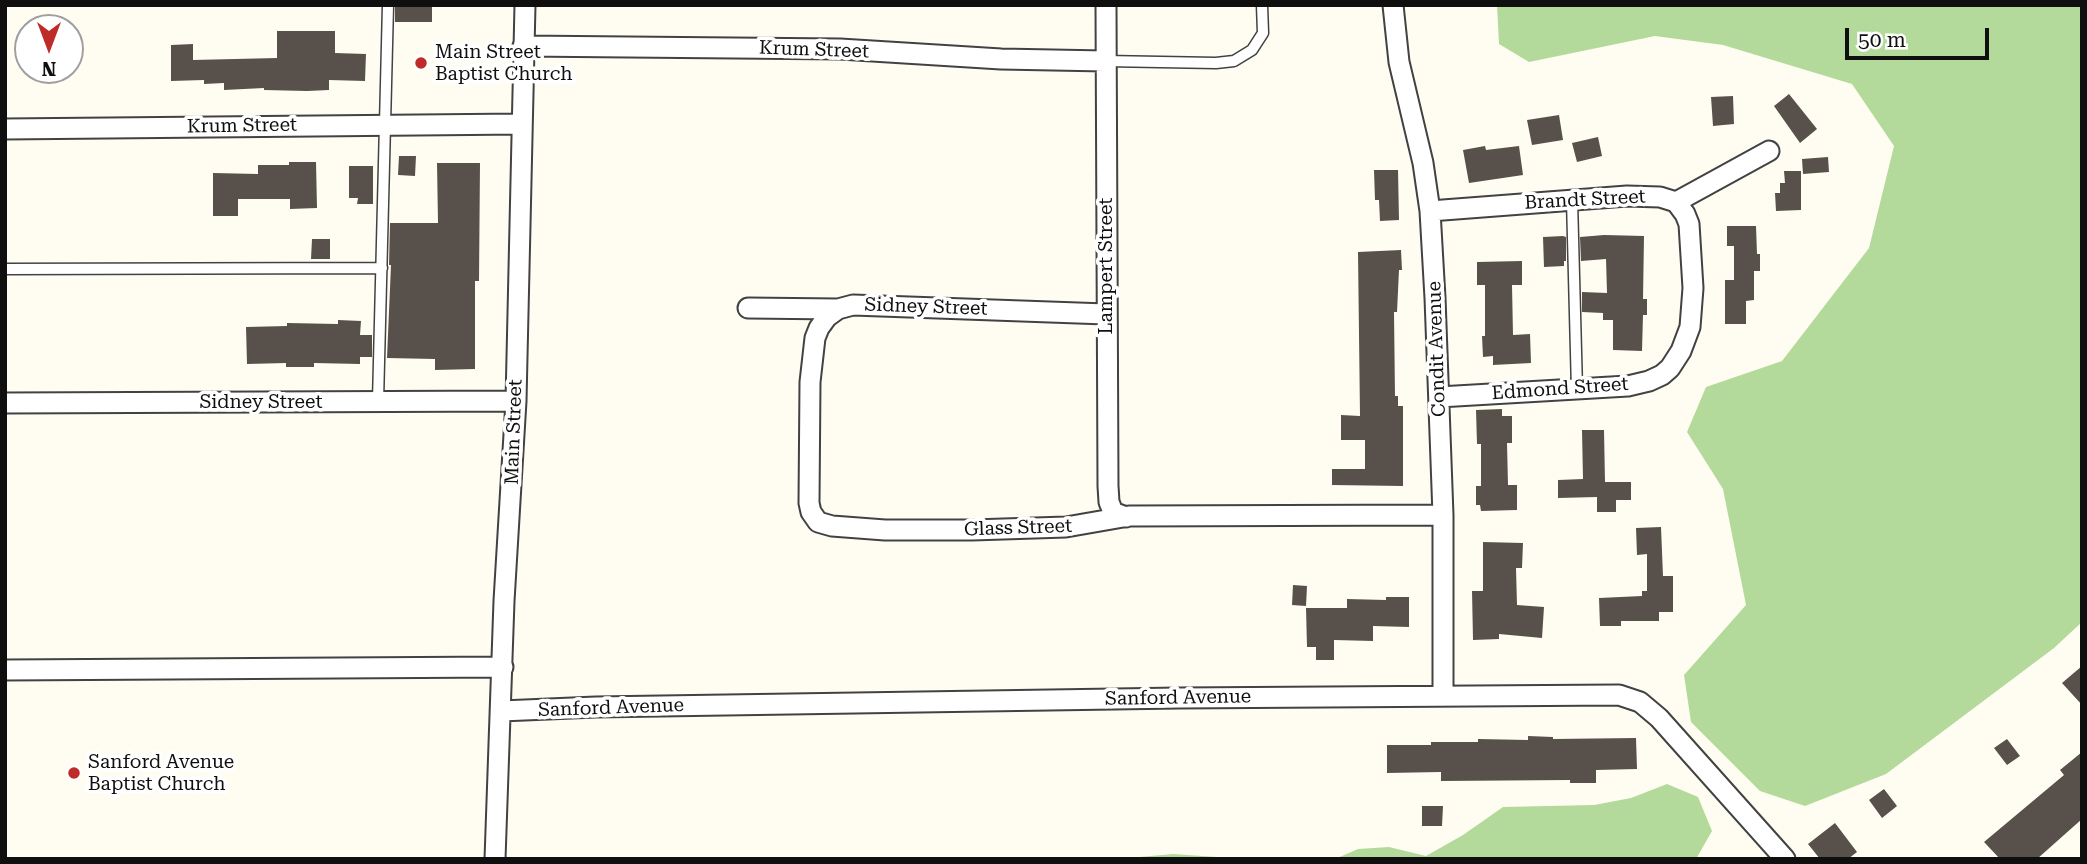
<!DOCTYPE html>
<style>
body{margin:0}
#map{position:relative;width:2087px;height:864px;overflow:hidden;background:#fffdf1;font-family:"Roboto Serif",serif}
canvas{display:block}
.frame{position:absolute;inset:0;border:7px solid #0f0f0f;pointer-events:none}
.north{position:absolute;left:14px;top:14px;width:70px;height:70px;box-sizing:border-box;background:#fff;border:2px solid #9f9f9f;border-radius:50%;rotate:180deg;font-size:19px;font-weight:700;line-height:28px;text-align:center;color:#0f0f0f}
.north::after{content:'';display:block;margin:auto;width:24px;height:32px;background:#be2b28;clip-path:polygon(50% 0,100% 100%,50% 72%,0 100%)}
.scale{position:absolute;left:1845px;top:28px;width:144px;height:32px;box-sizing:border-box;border:4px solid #0f0f0f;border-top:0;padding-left:9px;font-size:21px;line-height:24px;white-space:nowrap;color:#0f0f0f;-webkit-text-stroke:5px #fff;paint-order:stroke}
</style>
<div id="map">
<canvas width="2087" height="864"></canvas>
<div class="frame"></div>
<div class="north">N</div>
<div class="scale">50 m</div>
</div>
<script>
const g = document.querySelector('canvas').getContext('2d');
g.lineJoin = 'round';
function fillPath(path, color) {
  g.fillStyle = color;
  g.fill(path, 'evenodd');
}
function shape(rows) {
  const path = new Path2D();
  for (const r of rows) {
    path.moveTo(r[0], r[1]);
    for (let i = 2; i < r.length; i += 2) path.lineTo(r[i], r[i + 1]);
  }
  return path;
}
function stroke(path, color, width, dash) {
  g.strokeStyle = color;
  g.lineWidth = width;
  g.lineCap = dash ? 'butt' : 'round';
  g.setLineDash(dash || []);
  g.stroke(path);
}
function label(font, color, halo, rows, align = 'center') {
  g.font = font + ' "Roboto Serif",serif';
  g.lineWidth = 7;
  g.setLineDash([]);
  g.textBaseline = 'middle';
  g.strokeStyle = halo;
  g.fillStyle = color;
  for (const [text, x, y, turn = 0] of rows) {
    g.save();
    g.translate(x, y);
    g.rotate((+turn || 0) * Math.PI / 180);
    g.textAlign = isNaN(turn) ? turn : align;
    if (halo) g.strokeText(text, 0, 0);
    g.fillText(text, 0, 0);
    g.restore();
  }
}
const forest = shape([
 [1497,5,2082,5,2082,622,2054,648,1886,774,1805,806,1760,791,1691,722,1684,675,1746,605,1723,489,1687,432,1706,387,1782,361,1869,248,1894,146,1852,84,1723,45,1655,36,1529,62,1499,44],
 [1667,784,1698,797,1712,831,1696,859,1335,859,1358,849,1389,847,1426,856,1463,835,1503,807,1594,805,1631,798],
 [1173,854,1232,858,1233,859,1117,859]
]);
const building = shape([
 [395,5,432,5,432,22,395,22],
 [277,31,335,31,335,53,366,54,365,81,329,80,329,90,307,91,264,90,264,88,224,90,224,83,204,84,204,80,171,81,171,45,193,44,193,60,277,58],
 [1789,94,1817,129,1800,143,1774,106],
 [1733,96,1734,124,1713,126,1711,97],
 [1559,115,1563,140,1532,145,1527,120],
 [1598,137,1602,156,1577,162,1572,143],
 [1485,146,1486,150,1519,146,1523,175,1469,183,1463,150],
 [399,156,416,156,415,176,398,175],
 [1828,157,1829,172,1803,174,1802,159],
 [289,162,316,162,317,208,290,209,290,199,238,199,238,216,213,216,213,173,258,174,258,165,289,165],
 [437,163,480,163,479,281,475,281,475,369,435,370,435,359,387,358,391,265,389,265,390,223,438,223],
 [349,166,373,166,373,204,357,204,358,198,349,198],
 [1374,170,1398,170,1399,220,1380,221,1379,200,1375,200],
 [1784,171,1801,171,1801,210,1776,211,1775,193,1780,193,1780,183,1785,183],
 [1727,226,1756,226,1757,254,1760,254,1760,271,1754,271,1754,300,1746,301,1746,324,1725,324,1725,280,1734,280,1734,246,1727,246],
 [1604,235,1644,236,1643,299,1647,299,1647,315,1643,315,1642,351,1613,350,1613,320,1603,320,1603,313,1582,312,1582,292,1607,293,1606,259,1581,261,1580,237],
 [1563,236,1566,237,1566,261,1564,261,1564,266,1544,267,1543,237],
 [312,239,330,239,330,259,311,259],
 [1401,250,1402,270,1399,270,1397,312,1394,312,1395,396,1398,396,1398,406,1403,406,1403,486,1332,485,1332,469,1365,469,1365,440,1341,440,1341,415,1360,416,1358,252],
 [1522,261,1522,285,1512,285,1513,335,1530,334,1531,363,1493,365,1493,356,1483,357,1482,336,1485,336,1485,285,1477,285,1477,262],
 [338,320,361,321,360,335,372,335,372,357,360,357,360,364,314,363,314,367,286,367,286,363,247,364,246,327,287,326,287,323,338,324],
 [1502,409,1502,416,1512,416,1512,443,1507,443,1508,485,1517,485,1517,510,1481,511,1480,505,1476,505,1476,486,1481,486,1481,444,1477,444,1476,410],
 [1582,430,1604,430,1605,482,1631,482,1631,500,1616,500,1616,512,1597,512,1597,497,1558,498,1558,480,1583,479],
 [1661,527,1663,576,1673,576,1673,612,1659,612,1659,621,1621,621,1621,626,1600,626,1599,598,1642,596,1642,591,1647,591,1647,554,1637,555,1636,528],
 [1483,542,1523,543,1522,568,1516,568,1517,605,1544,607,1542,638,1499,634,1499,639,1473,640,1472,591,1483,591],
 [1293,585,1307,586,1306,606,1292,605],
 [1386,597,1409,597,1409,627,1373,626,1373,641,1334,640,1334,660,1316,660,1316,647,1307,647,1306,608,1347,608,1347,599,1386,600],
 [2082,666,2082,705,2062,683],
 [1528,736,1553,737,1553,739,1636,738,1637,769,1596,770,1596,783,1570,783,1570,780,1441,781,1441,772,1387,773,1387,745,1431,745,1431,742,1478,742,1478,739,1528,740],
 [2007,739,2020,756,2007,765,1994,748],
 [2082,752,2082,819,2037,859,2000,859,1984,842,2064,775,2060,770],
 [1884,789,1897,806,1882,818,1869,800],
 [1422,806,1443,806,1442,826,1422,826],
 [1835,823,1857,852,1848,859,1820,859,1808,844]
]);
const lane = shape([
 [1105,61,1216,63,1234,61,1252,50,1263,33,1262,5],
 [1572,200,1577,390],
 [5,269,382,268],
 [378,401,388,5]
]);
const street = shape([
 [1106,5,1108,486,1109,502,1113,512,1126,517],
 [1393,5,1399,62,1423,163,1430,211,1435,298,1443,515,1443,695],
 [523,46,840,49,1001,59,1105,61],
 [5,129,521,124],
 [1430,211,1627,196,1660,197,1676,202,1769,151],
 [748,308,838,309,853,305,1106,314],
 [838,309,827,317,819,328,815,338,810,382,809,503,811,512,818,522,832,526,885,530,972,530,1066,527,1129,516,1443,515],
 [1439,397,1628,386,1649,381,1662,375,1670,368,1681,351,1690,327,1693,288,1689,224,1685,214,1676,202],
 [5,403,516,401],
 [5,670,503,667],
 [501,711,596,707,1179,698,1619,695,1640,702,1659,718,1785,859],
 [495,859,504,601,516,401,525,5]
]);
const markers = [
 [421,63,7,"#be2b28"],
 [74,773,7,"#be2b28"]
];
const streetNames = [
 ["Krum Street",814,50,2],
 ["Krum Street",242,126,-1],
 ["Brandt Street",1585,200,-3],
 ["Lampert Street",1106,266,-90],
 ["Sidney Street",926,307,2],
 ["Condit Avenue",1437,349,-92],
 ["Edmond Street",1560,389,-4],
 ["Sidney Street",261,402],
 ["Main Street",514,432,-88],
 ["Glass Street",1018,528,-2],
 ["Sanford Avenue",1178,698,-1],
 ["Sanford Avenue",611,708,-2]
];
const poiNames = [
 ["Main Street",435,52],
 ["Baptist Church",435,74],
 ["Sanford Avenue",88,762],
 ["Baptist Church",88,784]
];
fillPath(forest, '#b3da9a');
fillPath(building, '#58514b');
stroke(lane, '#424242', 13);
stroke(street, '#424242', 23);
stroke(lane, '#fff', 10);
stroke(street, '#fff', 19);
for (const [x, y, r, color] of markers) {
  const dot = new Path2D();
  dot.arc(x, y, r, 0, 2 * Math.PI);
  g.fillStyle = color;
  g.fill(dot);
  stroke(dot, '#fff', 2.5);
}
label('19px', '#0f0f0f', '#fff', streetNames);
label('19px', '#0f0f0f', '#fff', poiNames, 'left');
</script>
